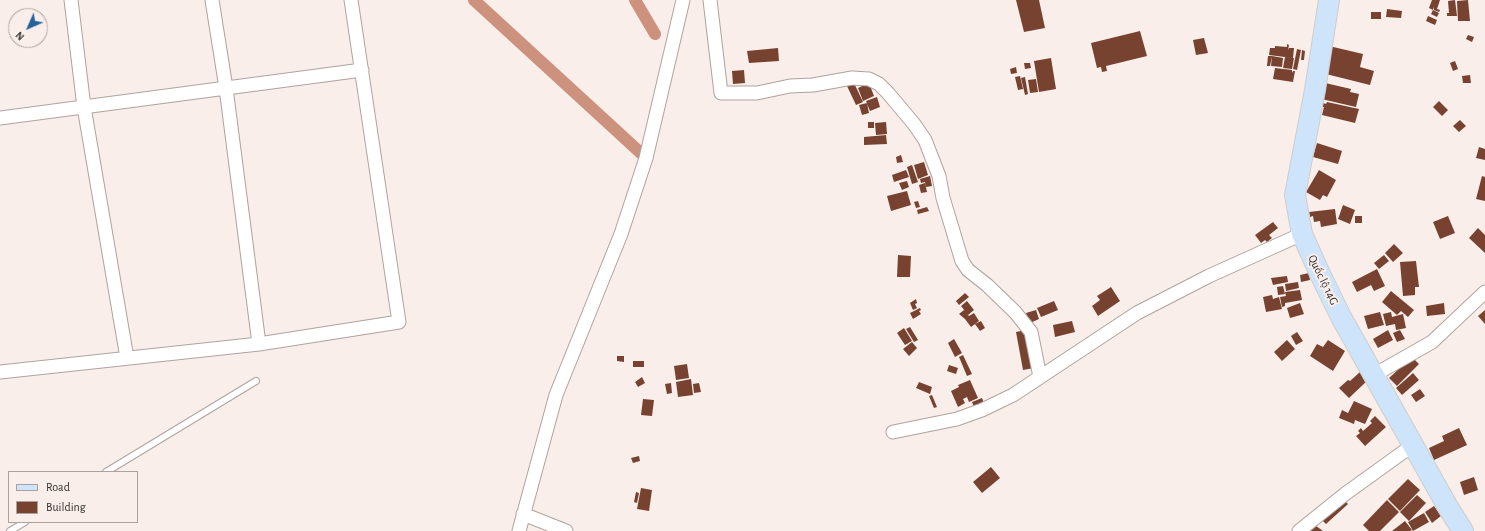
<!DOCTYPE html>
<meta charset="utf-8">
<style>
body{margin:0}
#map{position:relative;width:1485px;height:531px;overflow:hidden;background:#faeeea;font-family:"Alegreya Sans",sans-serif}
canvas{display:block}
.legend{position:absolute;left:8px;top:471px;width:130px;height:52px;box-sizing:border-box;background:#faeeea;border:1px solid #aba29f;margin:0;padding:5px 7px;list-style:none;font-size:12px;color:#35302f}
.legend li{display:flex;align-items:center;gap:8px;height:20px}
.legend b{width:20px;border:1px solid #aba29f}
.north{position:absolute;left:8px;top:8px;width:40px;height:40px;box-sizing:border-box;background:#faeeea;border:1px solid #aba29f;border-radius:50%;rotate:225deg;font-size:11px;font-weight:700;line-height:16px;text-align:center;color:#35302f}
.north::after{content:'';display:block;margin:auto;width:14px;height:18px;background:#216499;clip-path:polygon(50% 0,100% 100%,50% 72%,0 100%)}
</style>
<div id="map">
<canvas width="1485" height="531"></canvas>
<ul class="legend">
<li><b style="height:5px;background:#cde4fa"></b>Road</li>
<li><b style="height:11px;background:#774330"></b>Building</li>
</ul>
<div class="north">N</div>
</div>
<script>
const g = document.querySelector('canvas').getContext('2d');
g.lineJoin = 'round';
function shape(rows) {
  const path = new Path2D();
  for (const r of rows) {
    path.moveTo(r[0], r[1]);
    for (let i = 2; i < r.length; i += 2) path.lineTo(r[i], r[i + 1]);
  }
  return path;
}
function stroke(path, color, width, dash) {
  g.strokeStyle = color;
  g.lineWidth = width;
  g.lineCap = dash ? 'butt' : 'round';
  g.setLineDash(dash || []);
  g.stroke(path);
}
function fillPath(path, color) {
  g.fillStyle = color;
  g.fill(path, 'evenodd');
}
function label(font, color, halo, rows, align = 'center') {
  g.font = font + ' "Alegreya Sans",sans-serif';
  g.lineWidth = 4;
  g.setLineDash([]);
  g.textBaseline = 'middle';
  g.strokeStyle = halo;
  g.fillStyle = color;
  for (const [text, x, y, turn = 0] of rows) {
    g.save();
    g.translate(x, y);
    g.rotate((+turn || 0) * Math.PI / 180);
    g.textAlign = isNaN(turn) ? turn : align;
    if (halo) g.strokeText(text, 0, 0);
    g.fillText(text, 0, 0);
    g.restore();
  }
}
const canal = shape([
 [474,0,644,156],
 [635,0,655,34]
]);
const building = shape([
 [1016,0,1039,0,1045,28,1024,32],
 [1432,0,1440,0,1437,9,1440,10,1439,12,1434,10,1434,7,1433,10,1429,8],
 [1455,0,1457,16,1447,16,1447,13,1449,13,1448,1],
 [1468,0,1470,21,1458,21,1457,1],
 [1387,9,1402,11,1401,18,1386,17],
 [1433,10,1439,13,1437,17,1431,14],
 [1371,12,1381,12,1381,19,1371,19],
 [1428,16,1437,20,1435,25,1426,21],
 [1140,31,1147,56,1106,66,1107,71,1102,72,1101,67,1097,68,1091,43],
 [1468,35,1474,37,1472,42,1466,39],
 [1204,38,1208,53,1196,55,1193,40],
 [1287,44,1289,45,1288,50,1289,48,1294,48,1293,58,1269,55,1270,48,1275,48,1275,46,1287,47],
 [1329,46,1363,54,1360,67,1374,71,1370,85,1322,73],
 [778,48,779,61,749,63,747,51],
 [1297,49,1301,50,1297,70,1293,69],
 [1302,50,1305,51,1304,60,1301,60],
 [1268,56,1272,56,1270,66,1267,66],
 [1272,56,1283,58,1282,67,1271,66],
 [1285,57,1294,58,1292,69,1283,68],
 [1051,58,1056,89,1039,92,1034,61],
 [1455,61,1458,69,1453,71,1450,63],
 [1024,63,1030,63,1031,68,1025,69],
 [1016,67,1017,73,1011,74,1010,69],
 [1275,68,1292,70,1292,73,1293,71,1295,71,1293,82,1273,79],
 [744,70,745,83,733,84,732,71],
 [1470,75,1471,83,1463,83,1462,76],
 [1020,76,1023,89,1018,90,1015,77],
 [1025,77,1028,94,1025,95,1021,78],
 [1036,79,1038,92,1030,93,1028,80],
 [1321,82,1351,89,1350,92,1359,94,1356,107,1317,98],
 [854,83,863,102,856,105,847,86],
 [869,83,874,96,863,101,858,88],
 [877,97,880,107,870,111,866,101],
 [1439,101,1448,110,1442,116,1433,107],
 [1327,102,1359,109,1355,123,1322,115,1324,107,1322,107,1323,103,1326,104],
 [867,103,869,113,862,115,859,105],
 [1460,120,1466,126,1459,132,1453,126],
 [868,122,874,122,874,128,868,128],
 [886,122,887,134,876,135,875,123],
 [886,135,887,144,864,145,864,137],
 [1317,143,1342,151,1338,164,1313,157],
 [1479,147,1485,149,1485,160,1476,158],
 [901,155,903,162,897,163,896,157],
 [924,162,928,175,918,179,914,165],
 [912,165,918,182,912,184,907,167],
 [906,170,909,177,894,182,892,175],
 [1319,170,1336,180,1327,197,1323,195,1320,200,1306,192],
 [930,176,932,186,926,187,925,182,921,183,920,179],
 [1482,176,1485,177,1485,201,1476,199],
 [907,181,909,187,902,190,899,183],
 [925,183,927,192,921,193,919,185],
 [907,191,911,205,891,211,887,196],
 [918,201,920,207,916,208,914,202],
 [1343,205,1355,210,1350,224,1338,219],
 [927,207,929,211,918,214,917,210],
 [1335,209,1337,224,1321,227,1320,221,1314,222,1313,216,1310,217,1309,212],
 [1355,216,1362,216,1362,223,1355,223],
 [1448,216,1455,233,1440,239,1433,222],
 [1273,222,1278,228,1269,235,1272,238,1267,242,1265,240,1261,243,1255,235],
 [1478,228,1485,235,1485,253,1469,238],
 [1394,244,1403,253,1393,262,1385,253],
 [898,255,911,256,910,277,897,277],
 [1384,255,1389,261,1379,269,1374,263],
 [1416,261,1419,287,1415,287,1415,295,1403,296,1400,262],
 [1377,269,1385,286,1374,291,1371,285,1357,292,1352,282],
 [1309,273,1310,280,1301,282,1300,275],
 [1287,276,1288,282,1273,285,1271,278],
 [1298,282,1299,288,1286,291,1285,284],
 [1283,286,1285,294,1278,295,1277,287],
 [1111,287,1120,301,1098,316,1092,306,1100,300,1097,296],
 [1300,290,1302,300,1285,303,1285,306,1282,307,1280,297,1286,296,1285,292],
 [1391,291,1414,310,1408,317,1401,311,1397,315,1382,302],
 [965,293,969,297,959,305,956,301],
 [1272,295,1273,299,1279,297,1282,309,1266,312,1263,297],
 [916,299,917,303,915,304,917,308,913,310,910,303],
 [967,301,974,310,968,315,961,306],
 [1054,301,1058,310,1041,317,1037,308],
 [1300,303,1304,314,1290,318,1287,308],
 [1444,303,1445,314,1427,316,1426,306],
 [920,308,921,310,919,311,921,314,913,319,910,313],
 [964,310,969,316,974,313,979,321,971,327,965,319,959,314],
 [1036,310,1039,319,1030,323,1026,313],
 [1485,310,1485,324,1478,316],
 [1380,312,1384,325,1368,329,1364,316],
 [1391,312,1392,317,1403,314,1406,328,1396,330,1395,324,1386,326,1383,314],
 [981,321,985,328,980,331,975,324],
 [1072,321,1075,332,1055,337,1053,325],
 [910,327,918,340,914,342,906,329],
 [904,328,912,341,905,345,897,333],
 [1026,330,1034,368,1023,370,1016,332],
 [1388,330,1393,340,1378,348,1373,339],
 [1400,330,1405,339,1397,342,1393,333],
 [1297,332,1303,341,1296,345,1291,336],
 [954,339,962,353,955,357,948,343],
 [1287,340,1295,349,1282,361,1274,352],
 [1328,340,1345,351,1333,371,1310,356,1317,344,1323,347],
 [912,342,917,348,909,356,903,349],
 [963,355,972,374,967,376,959,357],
 [617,356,624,356,624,362,617,361],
 [1412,357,1419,364,1397,386,1389,378],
 [633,361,644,361,644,367,633,367],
 [687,364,689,378,676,380,674,366],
 [949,365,958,368,956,374,947,371],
 [1360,372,1368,380,1349,398,1339,388,1348,380,1350,381],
 [1413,373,1419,380,1402,395,1396,388],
 [642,377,645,383,638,387,635,382],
 [691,379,693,395,678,397,676,382],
 [970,380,978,398,969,402,967,397,963,399,965,403,958,407,951,391,959,387,958,385],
 [919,382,932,387,930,394,916,388],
 [671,383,672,393,667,394,665,384],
 [699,383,701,392,694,393,693,384],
 [1420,389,1425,396,1416,402,1411,395],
 [932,395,937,407,934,408,929,396],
 [982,398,984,403,974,407,972,402],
 [643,399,654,400,652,416,641,415],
 [1354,401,1372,409,1365,424,1355,420,1354,424,1339,418,1342,410,1348,413],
 [1375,416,1386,427,1365,446,1356,436,1360,433,1358,431,1361,428,1363,431,1372,423,1370,421],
 [1459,428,1467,445,1434,460,1429,448,1444,441,1442,436],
 [639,456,640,461,633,463,631,458],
 [991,467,1000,478,982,493,973,482],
 [1474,477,1478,490,1464,495,1460,482],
 [1408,479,1420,490,1400,511,1388,499],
 [641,488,652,490,649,511,637,509],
 [636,492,639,493,637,503,634,502],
 [1417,495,1426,503,1409,521,1400,512],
 [1343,499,1348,504,1326,524,1321,519],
 [1387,500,1399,512,1380,531,1369,531,1363,525],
 [1434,506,1441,516,1432,523,1425,512],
 [1424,513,1429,522,1413,531,1408,522],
 [1405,521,1412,530,1410,531,1392,531],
 [1312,523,1323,531,1306,531]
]);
const lane = shape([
 [106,472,256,381],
 [10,531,25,522]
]);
const street = shape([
 [71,0,84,107,127,358],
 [212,0,226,88,259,344],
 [710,0,721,93,757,93,790,86,813,85,852,78,869,79,879,84,888,93,914,124,925,140,939,176,943,198,962,261,968,270,987,285,1015,312,1031,332,1040,377],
 [0,118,362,70],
 [0,372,259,344,399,322,351,0],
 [1374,375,1432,342,1485,292],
 [893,432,957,419,982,410,1013,395,1137,313,1209,276,1302,234],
 [523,514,566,531],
 [519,531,556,395,621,234,646,158,683,0],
 [1299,531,1345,494,1413,445]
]);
const primary = shape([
 [1329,0,1315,90,1295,195,1302,234,1320,274,1341,317,1449,509,1463,531]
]);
const streetNames = [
 ["Quốc lộ 14G",1323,280,64]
];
stroke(canal, '#cd927d', 12);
fillPath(building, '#774330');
stroke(lane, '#aea39f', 8);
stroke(street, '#aea39f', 15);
stroke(primary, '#cfcdcd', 22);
stroke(lane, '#fff', 6);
stroke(street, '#fff', 13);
stroke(primary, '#cde4fa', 20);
label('12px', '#35302f', '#faeeea', streetNames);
</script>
